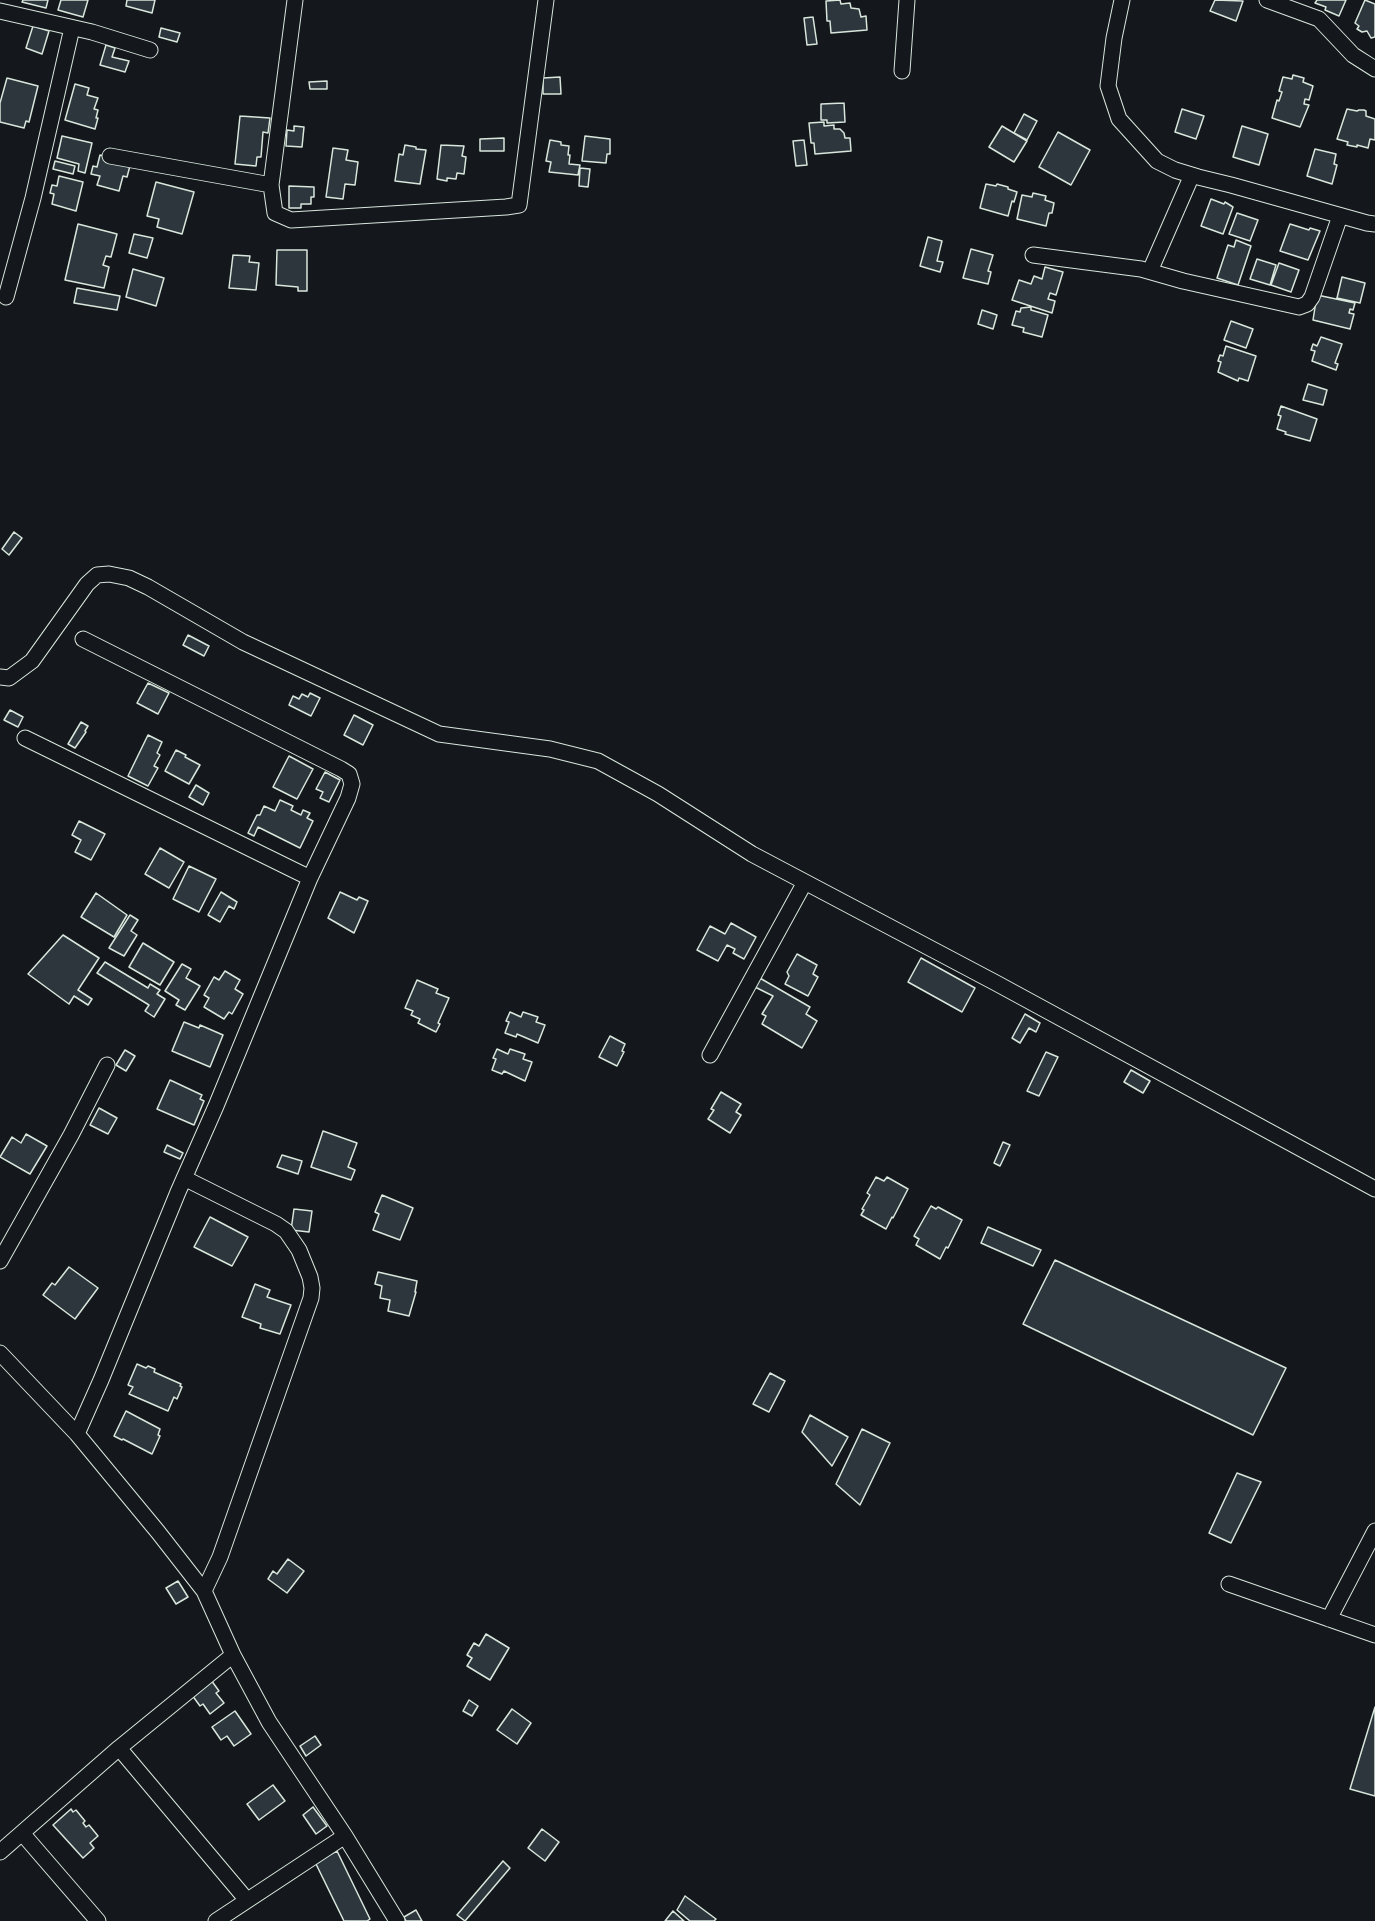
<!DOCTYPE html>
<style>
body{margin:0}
canvas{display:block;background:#14181c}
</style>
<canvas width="1375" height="1921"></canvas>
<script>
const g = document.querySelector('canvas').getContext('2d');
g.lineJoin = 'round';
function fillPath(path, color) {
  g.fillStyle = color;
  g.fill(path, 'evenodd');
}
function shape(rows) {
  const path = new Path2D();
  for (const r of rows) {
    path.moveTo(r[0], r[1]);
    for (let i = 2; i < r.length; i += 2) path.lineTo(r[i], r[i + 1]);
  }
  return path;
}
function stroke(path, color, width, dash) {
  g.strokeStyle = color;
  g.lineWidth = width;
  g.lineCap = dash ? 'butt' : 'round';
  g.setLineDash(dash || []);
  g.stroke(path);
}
const building = shape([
 [23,0,48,0,46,8,22,2,23,0],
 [61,0,88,0,83,17,58,10,61,0],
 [127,0,155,0,152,13,126,6,127,0],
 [840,0,841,4,850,3,851,8,859,9,861,17,866,16,867,30,831,33,830,21,827,21,826,1,840,0],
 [1215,0,1243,1,1236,21,1210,11,1215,0],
 [1317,0,1346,0,1339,16,1325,10,1326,7,1315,3,1317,0],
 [1365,0,1375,4,1375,37,1371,38,1367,31,1362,32,1357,29,1359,26,1355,23,1365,0],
 [813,17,817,44,807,45,804,18,813,17],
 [33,26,49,31,42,54,26,48,33,26],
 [161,28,180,33,177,42,159,37,161,28],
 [106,45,115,48,112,57,129,61,125,72,100,65,106,45],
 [1293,75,1304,78,1303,82,1313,86,1309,100,1305,99,1304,104,1309,105,1300,127,1272,118,1277,100,1279,101,1282,92,1279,91,1283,77,1292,79,1293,75],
 [560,77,561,94,543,94,543,78,560,77],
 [7,78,38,86,29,122,26,121,24,128,0,122,0,103,7,78],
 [327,81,327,89,310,89,309,82,327,81],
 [75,84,89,88,87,95,98,98,94,109,98,110,96,118,98,118,95,129,65,120,75,84],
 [844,103,845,122,827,123,827,120,821,120,821,104,844,103],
 [1182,109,1204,116,1196,139,1175,132,1182,109],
 [1347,109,1357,111,1359,110,1364,110,1366,111,1366,116,1375,119,1375,140,1370,139,1368,148,1357,145,1357,147,1347,145,1348,142,1337,139,1347,109],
 [1024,114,1037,121,1027,140,1014,133,1024,114],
 [240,116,270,118,268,133,263,132,261,157,257,157,256,166,235,164,240,116],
 [824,122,824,126,834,125,834,129,840,129,844,133,845,138,850,138,851,151,815,154,814,143,811,143,809,123,824,122],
 [294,126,304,127,302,147,286,146,287,130,294,131,294,126],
 [1002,126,1027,141,1014,162,989,147,1002,126],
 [1242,126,1268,134,1259,165,1233,157,1242,126],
 [1058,132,1090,150,1071,185,1039,167,1058,132],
 [62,136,92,143,85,173,78,171,79,164,57,158,62,136],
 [585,136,610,139,610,154,607,154,606,163,582,161,585,136],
 [504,138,504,151,480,151,480,139,504,138],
 [550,140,561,142,561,145,569,146,568,155,570,155,569,164,580,165,578,175,549,172,551,162,546,161,550,140],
 [804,140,807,165,796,166,793,141,804,140],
 [405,145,416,147,416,149,426,150,420,184,395,181,399,154,403,155,405,145],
 [441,145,464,146,462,156,466,157,464,174,457,173,456,179,447,178,447,181,437,179,441,145],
 [333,148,348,150,346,160,358,162,355,185,345,184,343,199,326,197,333,148],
 [1315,149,1336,154,1334,164,1337,165,1332,184,1307,176,1315,149],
 [100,155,131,162,127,177,123,176,119,191,97,185,100,176,91,174,93,166,97,167,100,155],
 [55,161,75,166,73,174,53,169,55,161],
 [580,168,590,169,588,187,579,186,580,168],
 [59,176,83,182,76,211,52,204,54,194,50,193,52,185,57,186,59,176],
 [156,182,194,192,182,234,157,227,159,219,147,216,156,182],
 [986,184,996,186,997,184,1008,187,1008,189,1017,192,1014,202,1012,201,1008,216,980,208,986,184],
 [289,186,314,187,314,197,311,197,311,204,301,204,301,208,289,208,289,186],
 [1033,193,1046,196,1045,200,1054,203,1052,213,1049,213,1046,226,1017,219,1022,195,1032,197,1033,193],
 [1211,199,1224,204,1225,202,1233,207,1223,234,1201,226,1211,199],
 [1237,213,1258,220,1250,241,1229,234,1237,213],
 [78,224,117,234,111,257,106,256,103,265,109,267,104,288,65,280,78,224],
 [1290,224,1309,230,1310,228,1320,231,1308,260,1280,251,1290,224],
 [134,234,153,238,147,258,129,253,134,234],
 [928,237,942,241,937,261,943,262,940,272,920,266,928,237],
 [1236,240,1251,246,1238,285,1217,278,1228,245,1234,247,1236,240],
 [971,249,993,255,988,271,991,272,988,284,963,278,971,249],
 [277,250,307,250,307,291,298,291,298,287,276,285,277,250],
 [233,255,250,256,249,262,259,263,256,290,229,288,233,255],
 [1257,259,1276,265,1270,285,1250,279,1257,259],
 [1279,263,1299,270,1291,292,1271,285,1279,263],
 [1045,267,1063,272,1056,295,1050,293,1048,299,1055,301,1052,313,1012,300,1019,280,1031,284,1034,276,1042,279,1045,267],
 [133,269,164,278,156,306,126,297,133,269],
 [1342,277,1365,283,1360,303,1337,298,1342,277],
 [77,288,120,296,117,310,74,303,77,288],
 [1317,295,1355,303,1353,310,1350,309,1349,313,1354,314,1350,329,1313,320,1317,295],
 [1031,307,1031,310,1048,315,1042,337,1023,332,1024,328,1012,325,1016,311,1020,312,1021,308,1031,307],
 [982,310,997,315,993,329,978,324,982,310],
 [1231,321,1253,329,1246,348,1224,340,1231,321],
 [1321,337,1342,344,1335,363,1338,364,1336,370,1312,361,1315,351,1311,350,1313,344,1317,346,1321,337],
 [1226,346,1256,356,1248,381,1239,378,1238,381,1218,372,1221,362,1218,361,1220,355,1223,356,1226,346],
 [1308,384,1327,390,1323,405,1303,400,1308,384],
 [1281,406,1317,419,1310,441,1285,434,1286,432,1277,429,1281,416,1278,415,1281,406],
 [14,532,22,538,9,555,2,549,14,532],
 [188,635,209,646,204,656,183,645,188,635],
 [148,683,169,693,158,714,137,703,148,683],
 [310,693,320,698,311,716,289,705,293,696,299,699,302,694,308,697,310,693],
 [10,710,23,717,18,727,4,720,10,710],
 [354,715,373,725,363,745,344,735,354,715],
 [81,722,88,726,85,731,86,732,75,748,68,744,81,722],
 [148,735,162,742,157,753,160,755,154,766,158,768,148,786,128,776,148,735],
 [176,750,186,755,185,757,200,765,189,784,165,771,176,750],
 [289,756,313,769,297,799,273,787,289,756],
 [325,772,340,780,329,802,320,798,323,792,316,789,325,772],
 [196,785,209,793,203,805,189,797,196,785],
 [280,800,293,806,291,810,301,815,303,810,310,813,307,818,313,821,300,848,258,827,254,836,248,833,257,815,260,815,264,806,275,811,280,800],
 [79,821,105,834,91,860,75,852,81,840,72,835,79,821],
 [160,848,184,862,169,888,145,874,160,848],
 [189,866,216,879,199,912,173,899,189,866],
 [221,892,237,902,234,909,229,906,220,922,208,915,221,892],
 [340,892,357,900,359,897,368,901,354,933,328,918,340,892],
 [96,893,127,915,114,937,81,917,96,893],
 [130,915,138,920,131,931,137,935,124,956,109,948,130,915],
 [731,923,756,937,744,959,733,953,735,949,727,945,718,961,697,950,710,926,725,934,731,923],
 [63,935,99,958,78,990,92,999,88,1005,74,996,69,1004,28,974,63,935],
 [143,943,174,962,160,985,129,967,143,943],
 [797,954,817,965,813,974,818,977,808,996,785,984,789,976,787,972,797,954],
 [921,958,975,988,962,1012,908,982,921,958],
 [105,962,148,988,150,984,160,990,157,994,165,999,154,1017,145,1011,149,1005,97,973,105,962],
 [182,964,191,969,186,978,200,986,185,1010,176,1005,179,1000,165,991,182,964],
 [225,971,240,980,235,989,243,994,232,1014,229,1012,224,1019,204,1007,209,998,204,995,214,977,219,980,225,971],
 [758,977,810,1007,806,1014,817,1021,802,1048,762,1024,766,1016,762,1014,773,996,753,986,758,977],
 [417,980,438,989,436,993,449,998,438,1023,440,1024,436,1032,418,1023,420,1019,411,1015,413,1011,405,1008,417,980],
 [510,1012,521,1017,523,1012,538,1017,536,1022,545,1025,538,1043,517,1034,516,1037,505,1033,509,1022,506,1021,510,1012],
 [1025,1014,1040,1023,1036,1032,1029,1028,1020,1043,1012,1038,1025,1014],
 [184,1022,199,1028,200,1025,223,1035,210,1067,172,1051,184,1022],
 [610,1036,625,1044,622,1051,624,1052,617,1066,599,1057,610,1036],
 [497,1049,508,1054,510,1049,525,1054,523,1059,532,1062,525,1081,504,1071,502,1074,492,1070,496,1059,493,1058,497,1049],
 [125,1050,135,1056,126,1071,116,1065,125,1050],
 [1046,1052,1058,1057,1039,1096,1027,1091,1046,1052],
 [1131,1070,1150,1081,1143,1093,1124,1082,1131,1070],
 [170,1080,202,1095,200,1099,204,1101,194,1125,157,1109,170,1080],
 [721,1092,741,1104,736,1112,741,1115,730,1133,708,1119,714,1110,711,1109,721,1092],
 [99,1108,117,1118,108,1134,90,1125,99,1108],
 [323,1131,357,1143,348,1167,355,1170,351,1180,311,1167,323,1131],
 [26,1134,47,1146,30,1174,0,1157,12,1137,21,1143,26,1134],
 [1003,1142,1010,1145,1000,1166,994,1163,1003,1142],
 [167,1145,183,1153,180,1159,164,1152,167,1145],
 [282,1155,302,1161,298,1174,277,1167,282,1155],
 [876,1177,884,1181,887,1177,908,1189,893,1218,892,1217,886,1229,861,1215,864,1210,862,1209,870,1195,867,1193,876,1177],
 [382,1195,413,1208,400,1240,373,1230,379,1214,375,1212,382,1195],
 [931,1206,936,1209,938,1207,962,1220,948,1248,946,1247,940,1259,916,1245,919,1239,914,1236,931,1206],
 [294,1209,312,1211,309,1232,291,1230,294,1209],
 [210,1217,248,1237,232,1266,194,1247,210,1217],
 [988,1227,1041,1250,1033,1266,981,1243,988,1227],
 [1055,1260,1286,1368,1253,1435,1023,1324,1055,1260],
 [69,1267,98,1288,75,1319,43,1295,52,1283,55,1285,69,1267],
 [378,1272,417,1281,415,1292,416,1292,409,1316,388,1311,390,1300,380,1298,382,1286,375,1284,378,1272],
 [255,1284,270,1290,267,1297,291,1305,280,1334,260,1328,261,1324,242,1317,255,1284],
 [137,1364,146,1368,148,1366,155,1369,154,1372,181,1384,180,1386,182,1387,177,1399,174,1397,168,1411,129,1394,133,1387,128,1385,137,1364],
 [770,1373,785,1381,769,1412,753,1404,770,1373],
 [126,1411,160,1429,158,1435,160,1436,152,1454,123,1439,122,1440,114,1436,126,1411],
 [810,1415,848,1437,832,1466,802,1432,810,1415],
 [862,1429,890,1443,860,1505,836,1484,862,1429],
 [1237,1473,1261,1482,1231,1543,1209,1533,1237,1473],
 [288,1559,304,1571,287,1593,268,1579,273,1571,277,1574,288,1559],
 [178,1581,188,1597,176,1604,166,1588,178,1581],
 [486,1634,509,1648,490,1680,467,1666,472,1658,467,1655,474,1643,479,1646,486,1634],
 [211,1680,219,1691,216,1693,224,1703,210,1714,203,1704,200,1706,192,1695,211,1680],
 [469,1700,478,1706,472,1716,463,1711,469,1700],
 [1375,1707,1375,1796,1350,1789,1375,1707],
 [512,1709,531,1723,517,1744,497,1730,512,1709],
 [235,1711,251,1734,234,1746,227,1736,221,1740,212,1727,235,1711],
 [315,1736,321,1745,306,1756,300,1746,315,1736],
 [273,1785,285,1801,259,1820,247,1804,273,1785],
 [313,1807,327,1826,316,1834,303,1815,313,1807],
 [71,1809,73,1812,76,1810,85,1821,83,1823,86,1827,89,1825,98,1836,90,1843,94,1848,83,1858,53,1825,71,1809],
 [542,1829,559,1842,545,1861,528,1848,542,1829],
 [337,1851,370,1919,367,1921,344,1921,315,1862,337,1851],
 [503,1861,510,1868,465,1921,457,1915,503,1861],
 [685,1896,716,1919,714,1921,690,1921,677,1910,685,1896],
 [416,1910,422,1921,406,1921,404,1917,416,1910],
 [673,1911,684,1921,665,1921,673,1911]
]);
const minor = shape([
 [295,0,271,185,275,213,291,220,506,207,519,205,546,0],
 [1122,0,1114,38,1108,86,1119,119,1157,161,1175,170,1198,177,1231,185,1367,223,1375,224],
 [1267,0,1319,19,1353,55,1375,69],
 [0,11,92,32,150,50],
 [902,71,907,0],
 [110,156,271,185],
 [1033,255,1141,269,1183,281,1299,307,1307,304,1312,297,1340,216],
 [1150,271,1192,175],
 [6,297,33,198,72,28],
 [0,677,9,678,32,661,87,584,97,575,109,574,129,578,148,587,243,642,439,734,550,749,598,761,658,794,752,854,996,983,1375,1189],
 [25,738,310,878],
 [710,1055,805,882],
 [184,1178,276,1224,286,1231,299,1250,310,1277,312,1288,311,1298,220,1557,204,1591],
 [0,1261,71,1135,107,1065],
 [0,1353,77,1434,158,1532,204,1591,233,1655,269,1722,345,1836,397,1921],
 [77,1434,101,1380,178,1192,216,1106,310,878,348,798,352,784,349,774,341,769,83,639],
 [1229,1584,1375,1635],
 [1329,1619,1375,1531],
 [119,1748,246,1899],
 [22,1833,98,1921],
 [0,1852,119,1748,233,1655],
 [216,1921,345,1836]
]);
fillPath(building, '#2c363c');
stroke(building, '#d8e6dc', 1.5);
stroke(minor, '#d8e6dc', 17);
stroke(minor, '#14181c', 15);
</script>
